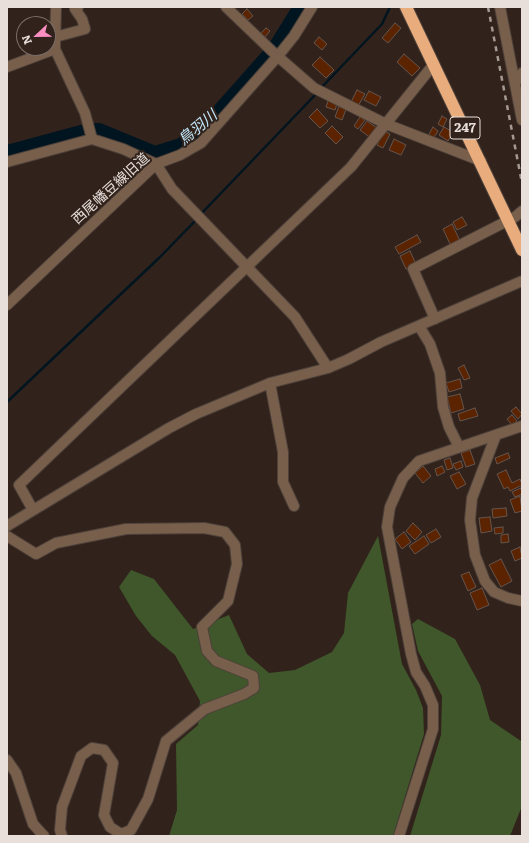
<!DOCTYPE html>
<meta charset="utf-8">
<style>
body{margin:0}
#map{position:relative;width:529px;height:843px;overflow:hidden;background:#31231c;font-family:Literata,serif}
canvas{display:block}
.frame{position:absolute;inset:0;border:8px solid #e9dfda;pointer-events:none}
.north{position:absolute;left:16px;top:16px;width:40px;height:40px;box-sizing:border-box;background:#31231c;border:1px solid #7b6e68;border-radius:50%;rotate:248deg;font-size:11px;font-weight:700;line-height:16px;text-align:center;color:#e9dfda}
.north::after{content:'';display:block;margin:auto;width:14px;height:18px;background:#fc8fc2;clip-path:polygon(50% 0,100% 100%,50% 72%,0 100%)}
</style>
<div id="map">
<canvas width="529" height="843"></canvas>
<div class="frame"></div>
<div class="north">N</div>
</div>
<script>
const g = document.querySelector('canvas').getContext('2d');
g.lineJoin = 'round';
function fillPath(path, color) {
  g.fillStyle = color;
  g.fill(path, 'evenodd');
}
function shape(rows) {
  const path = new Path2D();
  for (const r of rows) {
    path.moveTo(r[0], r[1]);
    for (let i = 2; i < r.length; i += 2) path.lineTo(r[i], r[i + 1]);
  }
  return path;
}
function stroke(path, color, width, dash) {
  g.strokeStyle = color;
  g.lineWidth = width;
  g.lineCap = dash ? 'butt' : 'round';
  g.setLineDash(dash || []);
  g.stroke(path);
}
function label(font, color, halo, rows, align = 'center') {
  g.font = font + ' Literata,"Noto Sans JP",serif';
  g.lineWidth = 4;
  g.setLineDash([]);
  g.textBaseline = 'middle';
  g.strokeStyle = halo;
  g.fillStyle = color;
  for (const [text, x, y, turn = 0] of rows) {
    g.save();
    g.translate(x, y);
    g.rotate((+turn || 0) * Math.PI / 180);
    g.textAlign = isNaN(turn) ? turn : align;
    if (halo) g.strokeText(text, 0, 0);
    g.fillText(text, 0, 0);
    g.restore();
  }
}
const green = shape([
 [378,536,402,664,416,690,423,708,424,734,393,836,169,836,177,810,176,744,198,725,200,701,175,655,152,636,136,616,119,587,131,570,154,579,193,629,229,615,247,654,269,673,295,670,332,652,344,633,348,593],
 [418,619,455,639,480,685,490,720,521,741,522,806,510,836,410,836,441,735,442,696,418,651,412,624]
]);
const stream = shape([
 [320,89,382,24,390,7],
 [200,215,317,93],
 [7,402,160,257,197,219]
]);
const river = shape([
 [7,152,81,132,99,130,155,153,181,145,211,120,274,49,300,7]
]);
const building = shape([
 [247,9,253,16,248,20,242,14,247,9],
 [395,23,401,28,388,43,382,38,395,23],
 [266,28,270,31,265,37,261,33,266,28],
 [319,37,327,44,322,50,314,43,319,37],
 [404,54,420,68,412,76,397,62,404,54],
 [320,57,334,70,326,78,312,65,320,57],
 [357,90,365,94,358,106,351,102,357,90],
 [369,91,381,97,376,106,364,100,369,91],
 [328,101,337,104,335,110,326,107,328,101],
 [339,106,346,109,342,120,335,117,339,106],
 [317,109,328,121,320,128,309,117,317,109],
 [442,116,447,119,443,127,438,124,442,116],
 [360,117,365,120,358,129,354,126,360,117],
 [367,121,377,128,371,138,360,130,367,121],
 [332,126,343,137,336,144,325,133,332,126],
 [433,127,438,131,433,139,428,136,433,127],
 [444,127,453,132,448,141,439,135,444,127],
 [384,131,390,134,383,148,377,145,384,131],
 [394,139,406,145,401,155,389,150,394,139],
 [462,217,467,225,457,230,453,222,462,217],
 [452,224,460,241,451,246,443,229,452,224],
 [417,235,421,242,399,254,395,247,417,235],
 [410,251,416,264,406,269,400,256,410,251],
 [464,365,470,378,464,380,458,368,464,365],
 [460,379,462,388,449,392,446,383,460,379],
 [460,394,464,409,451,413,447,397,460,394],
 [516,407,522,414,518,419,511,411,516,407],
 [475,408,478,416,460,421,458,414,475,408],
 [512,415,517,421,512,425,507,419,512,415],
 [470,450,475,464,466,467,461,453,470,450],
 [508,453,510,458,497,464,495,458,508,453],
 [450,458,453,468,447,470,444,460,450,458],
 [461,461,463,467,456,470,453,464,461,461],
 [423,466,431,476,423,483,415,473,423,466],
 [442,466,445,472,437,476,435,469,442,466],
 [506,470,512,483,520,479,522,485,510,491,508,487,504,489,497,474,506,470],
 [459,472,466,484,457,489,450,476,459,472],
 [521,488,522,494,515,497,512,492,521,488],
 [520,496,522,511,515,513,510,500,520,496],
 [506,508,507,516,493,518,492,509,506,508],
 [490,517,492,531,481,533,479,518,490,517],
 [413,523,422,532,415,540,406,531,413,523],
 [503,527,503,533,495,534,494,528,503,527],
 [436,529,441,537,431,543,426,535,436,529],
 [404,532,411,542,402,549,395,539,404,532],
 [508,534,509,542,501,543,501,535,508,534],
 [424,536,429,544,415,554,409,546,424,536],
 [520,547,522,558,515,561,511,551,520,547],
 [501,559,512,581,501,587,489,565,501,559],
 [469,572,476,587,468,591,461,575,469,572],
 [482,588,489,605,477,610,470,593,482,588]
]);
const minor = shape([
 [56,7,55,49,85,113,92,139],
 [226,7,275,54,314,88,386,124,481,161],
 [500,7,522,120],
 [55,37,85,29,82,19,75,9,78,7],
 [7,67,55,49],
 [515,83,522,73],
 [7,162,92,139,123,149,156,164,172,189,295,317,328,368],
 [7,305,156,164,180,155,201,143,278,56,294,36,312,7],
 [435,319,413,269,515,217,522,211],
 [419,326,430,344,440,373,443,407,449,427,459,447],
 [270,383,283,452,283,482,294,506],
 [496,435,472,498,470,520,475,555,485,581,494,592,508,598,522,601],
 [33,510,19,485,351,167,434,64],
 [7,526,169,428,196,414,270,383,328,368,349,359,381,342,522,281],
 [7,536,36,554,56,543,126,529,204,528,225,532,235,545,237,564,228,601,202,627,207,651,216,661,253,676,254,688,244,694,205,709,166,741,148,799,131,830,121,834,110,827,104,815,113,763,104,750,92,748,81,756,62,807,60,830,62,836],
 [7,760,16,773,33,824,44,836],
 [399,836,433,729,433,705,425,686,416,672,411,654,387,527,390,507,403,478,419,461,522,426]
]);
const highway = shape([
 [406,7,522,250]
]);
const rail = shape([
 [488,7,522,183]
]);
const shields = [
 [465,128,30]
];
const shieldNames = [
 ["247",465,128]
];
const streetNames = [
 ["西尾幡豆線旧道",111,189,-42]
];
const waterNames = [
 ["鳥羽川",198,128,-40]
];
fillPath(green, '#3f572a');
stroke(stream, '#001520', 2.5);
stroke(river, '#001520', 14);
fillPath(building, '#5b2300');
stroke(building, '#65554d', 1);
stroke(minor, '#4e413a', 12);
stroke(highway, '#4e413a', 14);
stroke(minor, '#775f4c', 10);
stroke(highway, '#e8ac7d', 12);
stroke(rail, '#a49993', 2.5, [5, 5]);
for (const [x, y, w] of shields) {
  const box = new Path2D();
  box.roundRect(x - w / 2, y - 11, w, 22, 3);
  g.fillStyle = '#31231c';
  g.fill(box);
  stroke(box, '#e9dfda', 1);
}
label('bold 13px', '#e9dfda', null, shieldNames);
label('14px', '#e9dfda', '#31231c', streetNames);
label('italic 15px', '#c3eaff', '#31231c', waterNames);
</script>
